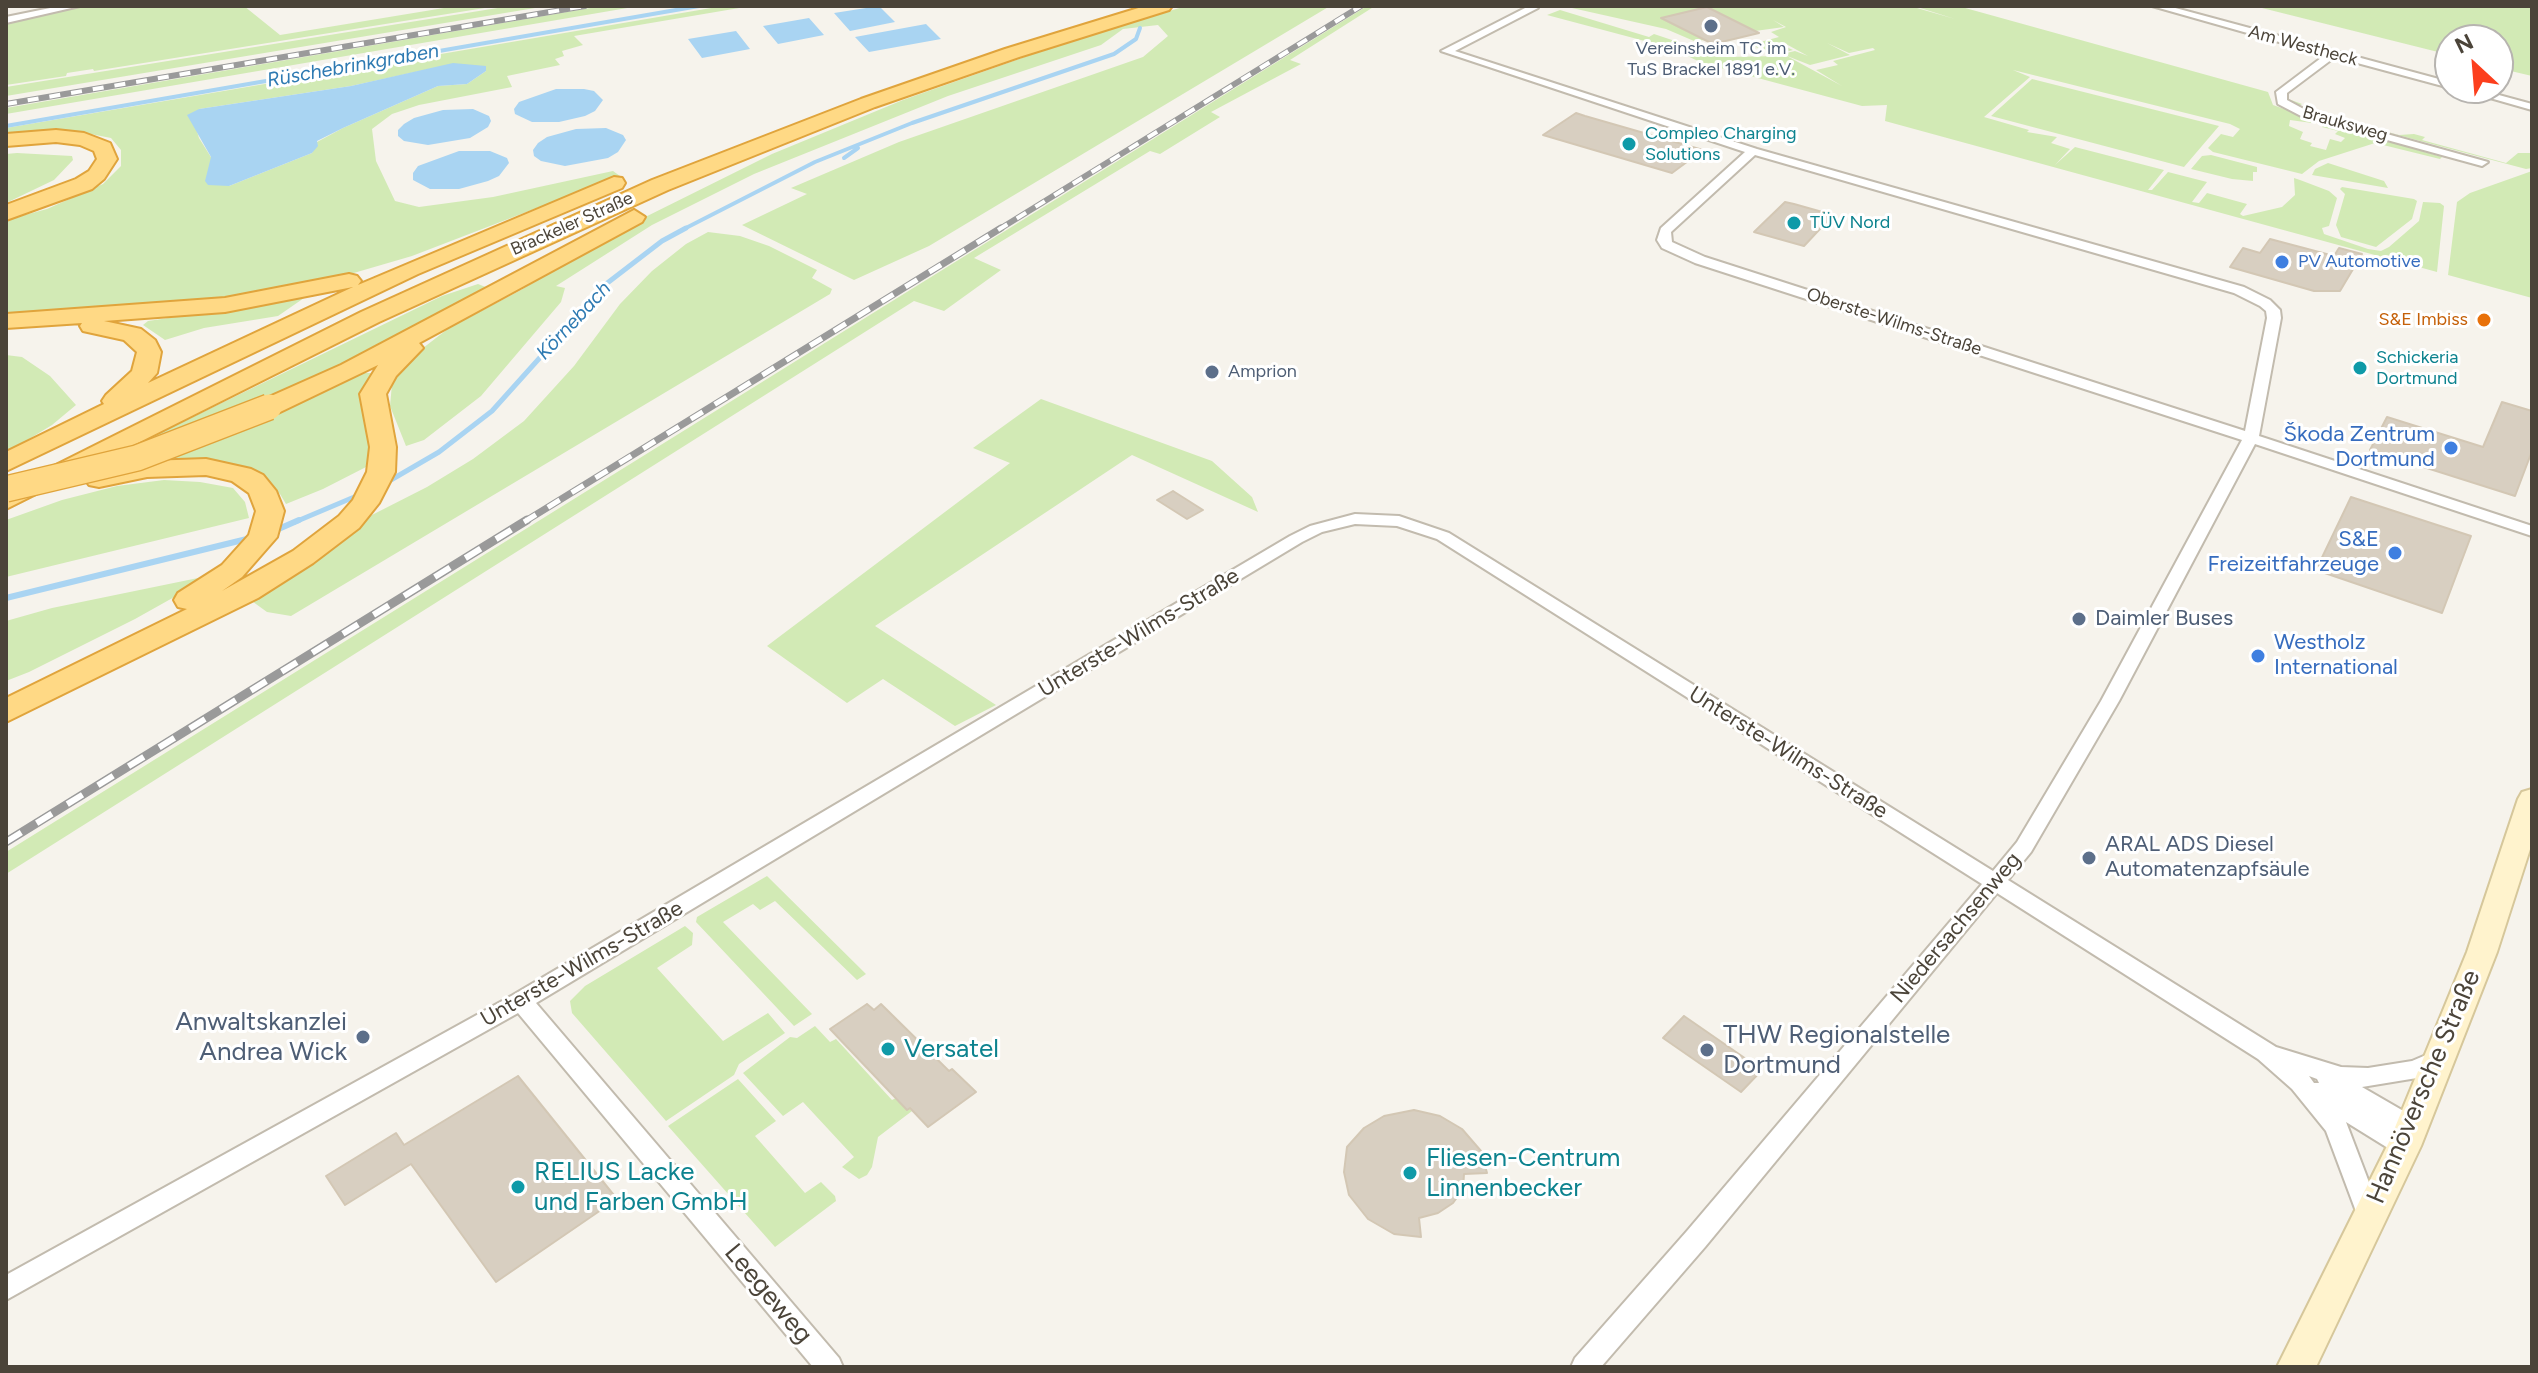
<!DOCTYPE html>
<meta charset="utf-8">
<style>
body{margin:0}
#map{position:relative;width:2538px;height:1373px;overflow:hidden;background:#f6f3ec;font-family:Figtree,sans-serif}
canvas{display:block}
.frame{position:absolute;inset:0;border:8px solid #4b4439;pointer-events:none}
.north{position:absolute;left:2434px;top:24px;width:80px;height:80px;box-sizing:border-box;background:#fff;border:2px solid #b7b4b0;border-radius:50%;rotate:334deg;font-size:22px;font-weight:700;line-height:32px;text-align:center;color:#4b4439}
.north::after{content:'';display:block;margin:auto;width:28px;height:36px;background:#fc3f1d;clip-path:polygon(50% 0,100% 100%,50% 72%,0 100%)}
</style>
<div id="map">
<canvas width="2538" height="1373"></canvas>
<div class="frame"></div>
<div class="north">N</div>
</div>
<script>
const g = document.querySelector('canvas').getContext('2d');
g.lineJoin = 'round';
function fillPath(path, color) {
  g.fillStyle = color;
  g.fill(path, 'evenodd');
}
function shape(rows) {
  const path = new Path2D();
  for (const r of rows) {
    path.moveTo(r[0], r[1]);
    for (let i = 2; i < r.length; i += 2) path.lineTo(r[i], r[i + 1]);
  }
  return path;
}
function stroke(path, color, width, dash) {
  g.strokeStyle = color;
  g.lineWidth = width;
  g.lineCap = dash ? 'butt' : 'round';
  g.setLineDash(dash || []);
  g.stroke(path);
}
function label(font, color, halo, rows, align = 'center') {
  g.font = font + ' Figtree,sans-serif';
  g.lineWidth = 6;
  g.setLineDash([]);
  g.textBaseline = 'middle';
  g.strokeStyle = halo;
  g.fillStyle = color;
  for (const [text, x, y, turn = 0] of rows) {
    g.save();
    g.translate(x, y);
    g.rotate((+turn || 0) * Math.PI / 180);
    g.textAlign = isNaN(turn) ? turn : align;
    if (halo) g.strokeText(text, 0, 0);
    g.fillText(text, 0, 0);
    g.restore();
  }
}
const green = shape([
 [83,6,244,6,280,35,456,6,497,6,94,71,93,69,67,73,66,76,6,85,6,22],
 [510,6,547,6,6,96,6,87],
 [602,6,639,6,6,114,6,108],
 [723,6,751,6,574,36,583,45,562,51,564,56,555,59,560,65,507,76,512,87,419,105,392,114,372,129,376,161,395,201,419,207,493,197,613,171,620,176,412,256,340,277,238,297,6,316,6,220,47,209,103,184,121,166,121,150,111,138,70,130,6,136,6,128],
 [434,68,486,71,467,84,438,86,343,128,317,142,312,153,229,186,199,138,195,125,199,109,351,86],
 [1186,6,1330,6,929,246,854,280,742,225,807,194,791,188,899,142,1143,57,1168,36,1158,25,1123,29,1101,45,948,96,754,174,652,225,556,286,565,288,561,302,481,396,424,440,406,446,390,406,392,384,401,365,449,328,521,290,607,236,772,154,903,100,1070,41],
 [1367,6,1375,6,1290,60,1301,64,1211,112,1220,117,1160,154,1150,151,974,258,1001,270,944,311,914,301,6,874,6,852],
 [1563,6,1910,6,1955,19,1914,6,1958,6,2268,92,2273,105,2315,120,2312,123,2290,120,2289,126,2303,132,2300,139,2312,143,2310,146,2326,150,2330,139,2341,142,2345,138,2335,134,2338,131,2322,127,2326,123,2442,157,2440,159,2375,143,2319,161,2302,174,2213,152,2208,148,2221,134,2233,137,2240,129,2230,124,2013,70,2030,77,1984,117,2029,130,2027,132,2057,137,2051,143,2070,149,2055,165,2075,147,2164,170,2148,190,2152,190,2168,172,2207,182,2192,202,2199,203,2207,193,2247,204,2240,214,2243,216,2282,207,2295,195,2294,178,2300,180,2329,191,2337,198,2329,226,2322,228,2324,234,2368,249,2381,251,2389,247,2419,221,2423,202,2440,203,2444,206,2437,272,1885,121,1887,105,1862,106,1702,63,1671,48,1547,15,1560,10,1649,37,1654,34,1723,57,1787,56,1842,86,1816,70,1838,65,1833,61,1875,50,1873,48,1849,53,1827,43,1850,55,1810,65,1782,54,1795,51,1808,56,1786,44,1784,46,1793,50,1778,54,1749,45,1779,37,1771,32,1786,27,1773,20,1784,27,1755,31,1707,7,1662,18,1705,40,1694,41,1666,29],
 [2254,6,2532,6,2532,76,2498,68,2498,40,2450,40,2450,55],
 [2032,79,2219,126,2184,167,1991,116],
 [2291,100,2302,104,2299,106,2309,111,2399,135,2414,134,2425,137,2422,140,2506,163,2518,153,2532,153,2532,168,2526,169,2326,116,2300,108],
 [17,153,72,156,73,160,54,180,6,203,6,154],
 [2211,155,2257,167,2257,172,2253,172,2253,181,2232,179,2191,169,2202,156],
 [2328,163,2384,181,2388,188,2312,175,2315,169],
 [2532,171,2532,298,2448,275,2457,202,2470,193],
 [2342,187,2414,199,2417,201,2412,219,2376,247,2341,237,2336,225,2345,194,2340,189],
 [708,232,740,236,769,246,817,270,812,278,832,289,830,294,291,616,267,612,249,599,368,517,427,487,473,459,524,421,574,366,620,304,652,271,686,244],
 [478,284,488,288,311,382,129,448,442,296],
 [304,298,278,316,204,328,165,340,143,325,148,321],
 [6,355,22,357,50,376,76,405,52,425,6,453],
 [355,373,371,373,366,386,364,415,371,453,368,466,323,489,286,504,280,494,260,477,228,464,191,461,149,464,177,456,249,427],
 [1041,399,1212,461,1252,497,1258,512,1132,455,875,626,996,705,955,726,883,679,847,703,767,646,1010,463,973,448],
 [164,480,200,482,233,488,245,502,249,518,6,577,6,520,62,500,117,486],
 [198,578,185,591,135,619,29,672,6,681,6,621,52,608],
 [767,876,866,974,857,980,775,901,760,910,753,904,723,922,812,1014,794,1026,696,922,697,917],
 [685,926,693,933,692,945,657,968,723,1041,768,1013,785,1033,739,1064,734,1075,666,1121,572,1013,570,1001,585,986],
 [815,1026,830,1042,836,1039,892,1100,896,1098,912,1111,878,1137,872,1167,867,1175,859,1179,842,1167,854,1157,803,1102,783,1116,743,1073,790,1037,797,1038],
 [738,1079,776,1121,755,1136,805,1193,821,1182,835,1196,836,1201,775,1247,668,1126]
]);
const water = shape([
 [879,6,895,22,850,31,834,13],
 [809,18,824,35,778,44,763,26],
 [926,24,941,39,869,52,855,37],
 [736,31,750,49,702,58,688,39],
 [453,63,486,66,486,71,467,84,438,86,343,128,317,141,318,146,312,153,229,186,208,185,205,181,211,157,187,115,199,109,351,86],
 [556,89,584,89,594,91,603,100,595,111,585,116,559,122,532,122,515,114,514,109,519,102],
 [473,109,489,116,491,121,488,127,470,138,428,145,404,141,398,136,398,130,404,124,414,118,443,110],
 [606,128,623,135,626,140,618,152,608,158,565,166,541,161,534,156,533,150,538,143,547,137,576,129],
 [459,151,490,151,507,158,509,163,499,176,488,181,459,189,430,189,413,180,413,173,418,166]
]);
const streamFar2 = shape([
 [6,126,699,6],
 [844,158,858,148],
 [682,230,815,162,912,123,1114,54,1136,39,1140,28]
]);
const streamFar1 = shape([
 [384,484,439,452,492,411,606,284,662,241,686,228],
 [295,522,359,495]
]);
const stream = shape([
 [274,531,299,520],
 [6,598,251,538]
]);
const building = shape([
 [1707,7,1759,33,1713,44,1661,18,1707,7],
 [1576,113,1585,116,1703,150,1672,173,1543,135,1576,113],
 [1785,202,1794,204,1833,215,1804,246,1754,232,1785,202],
 [2270,239,2334,256,2339,248,2362,254,2340,291,2314,291,2230,267,2243,248,2260,253,2270,239],
 [2502,402,2532,411,2532,451,2515,496,2370,450,2387,417,2483,447,2502,402],
 [1173,491,1203,510,1187,519,1157,500,1173,491],
 [2351,497,2471,536,2442,613,2316,570,2351,497],
 [867,1004,874,1010,881,1004,949,1071,952,1069,976,1092,928,1127,910,1108,907,1110,830,1029,867,1004],
 [1684,1016,1762,1070,1741,1092,1663,1038,1684,1016],
 [518,1076,617,1199,496,1282,411,1164,345,1205,326,1176,396,1133,404,1145,518,1076],
 [1414,1110,1440,1116,1462,1129,1481,1151,1487,1173,1464,1174,1463,1189,1453,1203,1438,1213,1419,1218,1421,1237,1394,1234,1368,1219,1349,1195,1344,1172,1347,1147,1364,1128,1384,1116,1414,1110]
]);
const minor = shape([
 [60,6,80,6,6,23,6,17,60,6],
 [1529,6,1538,8,1455,51,1757,149,2244,287,2270,300,2280,310,2281,318,2259,436,2532,526,2532,536,2255,444,2119,701,2031,852,2008,880,2276,1047,2341,1067,2368,1068,2412,1061,2440,1049,2448,1051,2451,1058,2448,1065,2423,1077,2362,1087,2419,1120,2423,1127,2419,1134,2407,1136,2416,1146,2412,1153,2404,1156,2396,1153,2346,1122,2381,1214,2378,1222,2369,1225,2360,1222,2326,1131,2292,1089,2258,1059,1997,893,1705,1247,1601,1367,1571,1367,1575,1358,1687,1231,1982,884,1437,539,1397,526,1355,524,1322,532,1302,542,536,1003,839,1358,843,1367,813,1367,518,1013,6,1300,6,1275,513,995,1290,536,1310,526,1355,514,1399,516,1449,533,1993,871,2017,842,2101,701,2242,440,1695,263,1662,248,1657,240,1661,228,1745,152,1441,51,1529,6],
 [1755,155,2234,293,2260,306,2266,311,2267,318,2245,431,1705,257,1672,242,1671,232,1755,155],
 [2309,1076,2317,1079,2319,1083,2314,1083,2309,1076],
 [2152,6,2168,6,2450,82,2450,88,2335,57,2287,93,2287,100,2311,113,2488,162,2482,166,2303,117,2278,104,2276,92,2325,55,2152,6],
 [2455,88,2473,88,2532,104,2532,110,2455,88]
]);
const secondary = shape([
 [2532,789,2532,843,2497,952,2421,1146,2316,1367,2277,1367,2389,1142,2467,952,2518,799,2522,792,2532,789]
]);
const trunk = shape([
 [1145,6,1172,6,1169,10,1019,57,875,107,668,190,379,322,6,509,6,490,361,312,652,180,861,99,1005,49,1145,6],
 [56,130,84,133,110,143,117,159,104,179,92,189,6,220,6,205,76,179,89,171,97,159,94,151,80,145,56,142,6,146,6,134,56,130],
 [614,177,622,178,625,183,622,188,418,274,6,471,6,452,104,404,102,401,106,395,132,371,137,352,124,340,83,331,80,326,82,323,6,328,6,314,225,298,349,274,357,276,361,281,358,285,614,177],
 [353,287,148,383,157,373,161,352,155,340,141,329,104,321,225,312,353,287],
 [634,210,645,217,642,222,419,343,423,348,396,376,386,394,396,447,395,472,379,503,359,528,313,563,258,598,6,722,6,698,187,609,178,607,174,600,178,593,222,565,249,535,256,511,249,493,232,481,206,475,147,477,99,487,89,485,85,479,89,473,147,461,206,459,251,469,263,475,276,491,284,511,277,537,242,577,222,591,293,551,339,516,353,500,367,472,370,447,360,394,378,365,278,413,260,413,256,407,260,401,341,365,634,210]
]);
const railFar2 = shape([
 [6,104,585,6],
 [998,230,1361,6]
]);
const railFar1 = shape([
 [524,522,1001,228]
]);
const rail = shape([
 [6,842,527,520]
]);
const trunkBridge = shape([
 [6,489,137,458,269,407]
]);
const markers = [
 [1711,26,8,"#5c6f8a"],
 [1629,144,8,"#0f9aa8"],
 [1794,223,8,"#0f9aa8"],
 [2282,262,8,"#3f7fe0"],
 [2484,320,8,"#e8710a"],
 [2360,368,8,"#0f9aa8"],
 [1212,372,8,"#5c6f8a"],
 [2451,448,8,"#3f7fe0"],
 [2395,553,8,"#3f7fe0"],
 [2079,619,8,"#5c6f8a"],
 [2258,656,8,"#3f7fe0"],
 [2089,858,8,"#5c6f8a"],
 [363,1037,8,"#5c6f8a"],
 [888,1049,8,"#0f9aa8"],
 [1707,1050,8,"#5c6f8a"],
 [1410,1173,8,"#0f9aa8"],
 [518,1187,8,"#0f9aa8"]
];
const farStreetnames = [
 ["Am Westheck",2303,46,15],
 ["Brauksweg",2345,124,16],
 ["Brackeler Straße",572,224,-24],
 ["Oberste-Wilms-Straße",1894,322,18]
];
const farServicenames = [
 ["Vereinsheim TC im",1711,49],
 ["TuS Brackel 1891 e.V.",1711,70],
 ["Amprion",1228,372,"left"]
];
const farCulturenames = [
 ["Compleo Charging",1645,134],
 ["Solutions",1645,155],
 ["TÜV Nord",1810,223],
 ["Schickeria",2376,358],
 ["Dortmund",2376,379]
];
const farShopnames = [
 ["PV Automotive",2298,262]
];
const farFoodnames = [
 ["S&E Imbiss",2468,320]
];
const farWaternames = [
 ["Rüschebrinkgraben",353,66,-10],
 ["Körnebach",574,321,-47]
];
const shopNames = [
 ["Škoda Zentrum",2435,435],
 ["Dortmund",2435,460],
 ["S&E",2379,540],
 ["Freizeitfahrzeuge",2379,565],
 ["Westholz",2274,643,"left"],
 ["International",2274,668,"left"]
];
const serviceNames = [
 ["Daimler Buses",2095,619],
 ["ARAL ADS Diesel",2105,845],
 ["Automatenzapfsäule",2105,870]
];
const streetNames = [
 ["Unterste-Wilms-Straße",1139,633,-31],
 ["Unterste-Wilms-Straße",1788,753,32],
 ["Niedersachsenweg",1956,928,-50],
 ["Unterste-Wilms-Straße",582,964,-30]
];
const nearServicenames = [
 ["Anwaltskanzlei",347,1022],
 ["Andrea Wick",347,1052],
 ["THW Regionalstelle",1723,1035,"left"],
 ["Dortmund",1723,1065,"left"]
];
const nearCulturenames = [
 ["Versatel",904,1049],
 ["Fliesen-Centrum",1426,1158],
 ["Linnenbecker",1426,1188],
 ["RELIUS Lacke",534,1172],
 ["und Farben GmbH",534,1202]
];
const nearStreetnames = [
 ["Hannöversche Straße",2424,1087,-67],
 ["Leegeweg",768,1294,50]
];
fillPath(green, '#d2eab5');
fillPath(water, '#a9d4f2');
stroke(streamFar2, '#a9d4f2', 4);
stroke(streamFar1, '#a9d4f2', 5);
stroke(stream, '#a9d4f2', 6);
fillPath(building, '#d8cfc1');
stroke(building, '#d3c7b4', 2);
stroke(minor, '#c2bbae', 4);
stroke(secondary, '#d6c79b', 4);
stroke(trunk, '#e0a43c', 4);
fillPath(minor, '#fff');
fillPath(secondary, '#fff3cd');
fillPath(trunk, '#ffd985');
stroke(railFar2, '#9a9a9a', 6);
stroke(railFar1, '#9a9a9a', 7);
stroke(rail, '#9a9a9a', 9);
stroke(railFar2, '#fff', 4, [11]);
stroke(railFar1, '#fff', 5, [14]);
stroke(rail, '#fff', 6, [18]);
stroke(trunkBridge, '#e0a43c', 28, []);
stroke(trunkBridge, '#ffd985', 25);
for (const [x, y, r, color] of markers) {
  const dot = new Path2D();
  dot.arc(x, y, r, 0, 2 * Math.PI);
  g.fillStyle = color;
  g.fill(dot);
  stroke(dot, '#fff', 3);
}
label('18px', '#4b4439', '#fff', farStreetnames);
label('18px', '#4e5e75', '#fff', farServicenames);
label('18px', '#0d838f', '#fff', farCulturenames, 'left');
label('18px', '#366cbe', '#fff', farShopnames, 'left');
label('18px', '#c56008', '#fff', farFoodnames, 'right');
label('italic 20px', '#2e7ab2', '#fff', farWaternames);
label('22px', '#366cbe', '#fff', shopNames, 'right');
label('22px', '#4e5e75', '#fff', serviceNames, 'left');
label('22px', '#4b4439', '#fff', streetNames);
label('26px', '#4e5e75', '#fff', nearServicenames, 'right');
label('26px', '#0d838f', '#fff', nearCulturenames, 'left');
label('26px', '#4b4439', '#fff', nearStreetnames);
</script>
